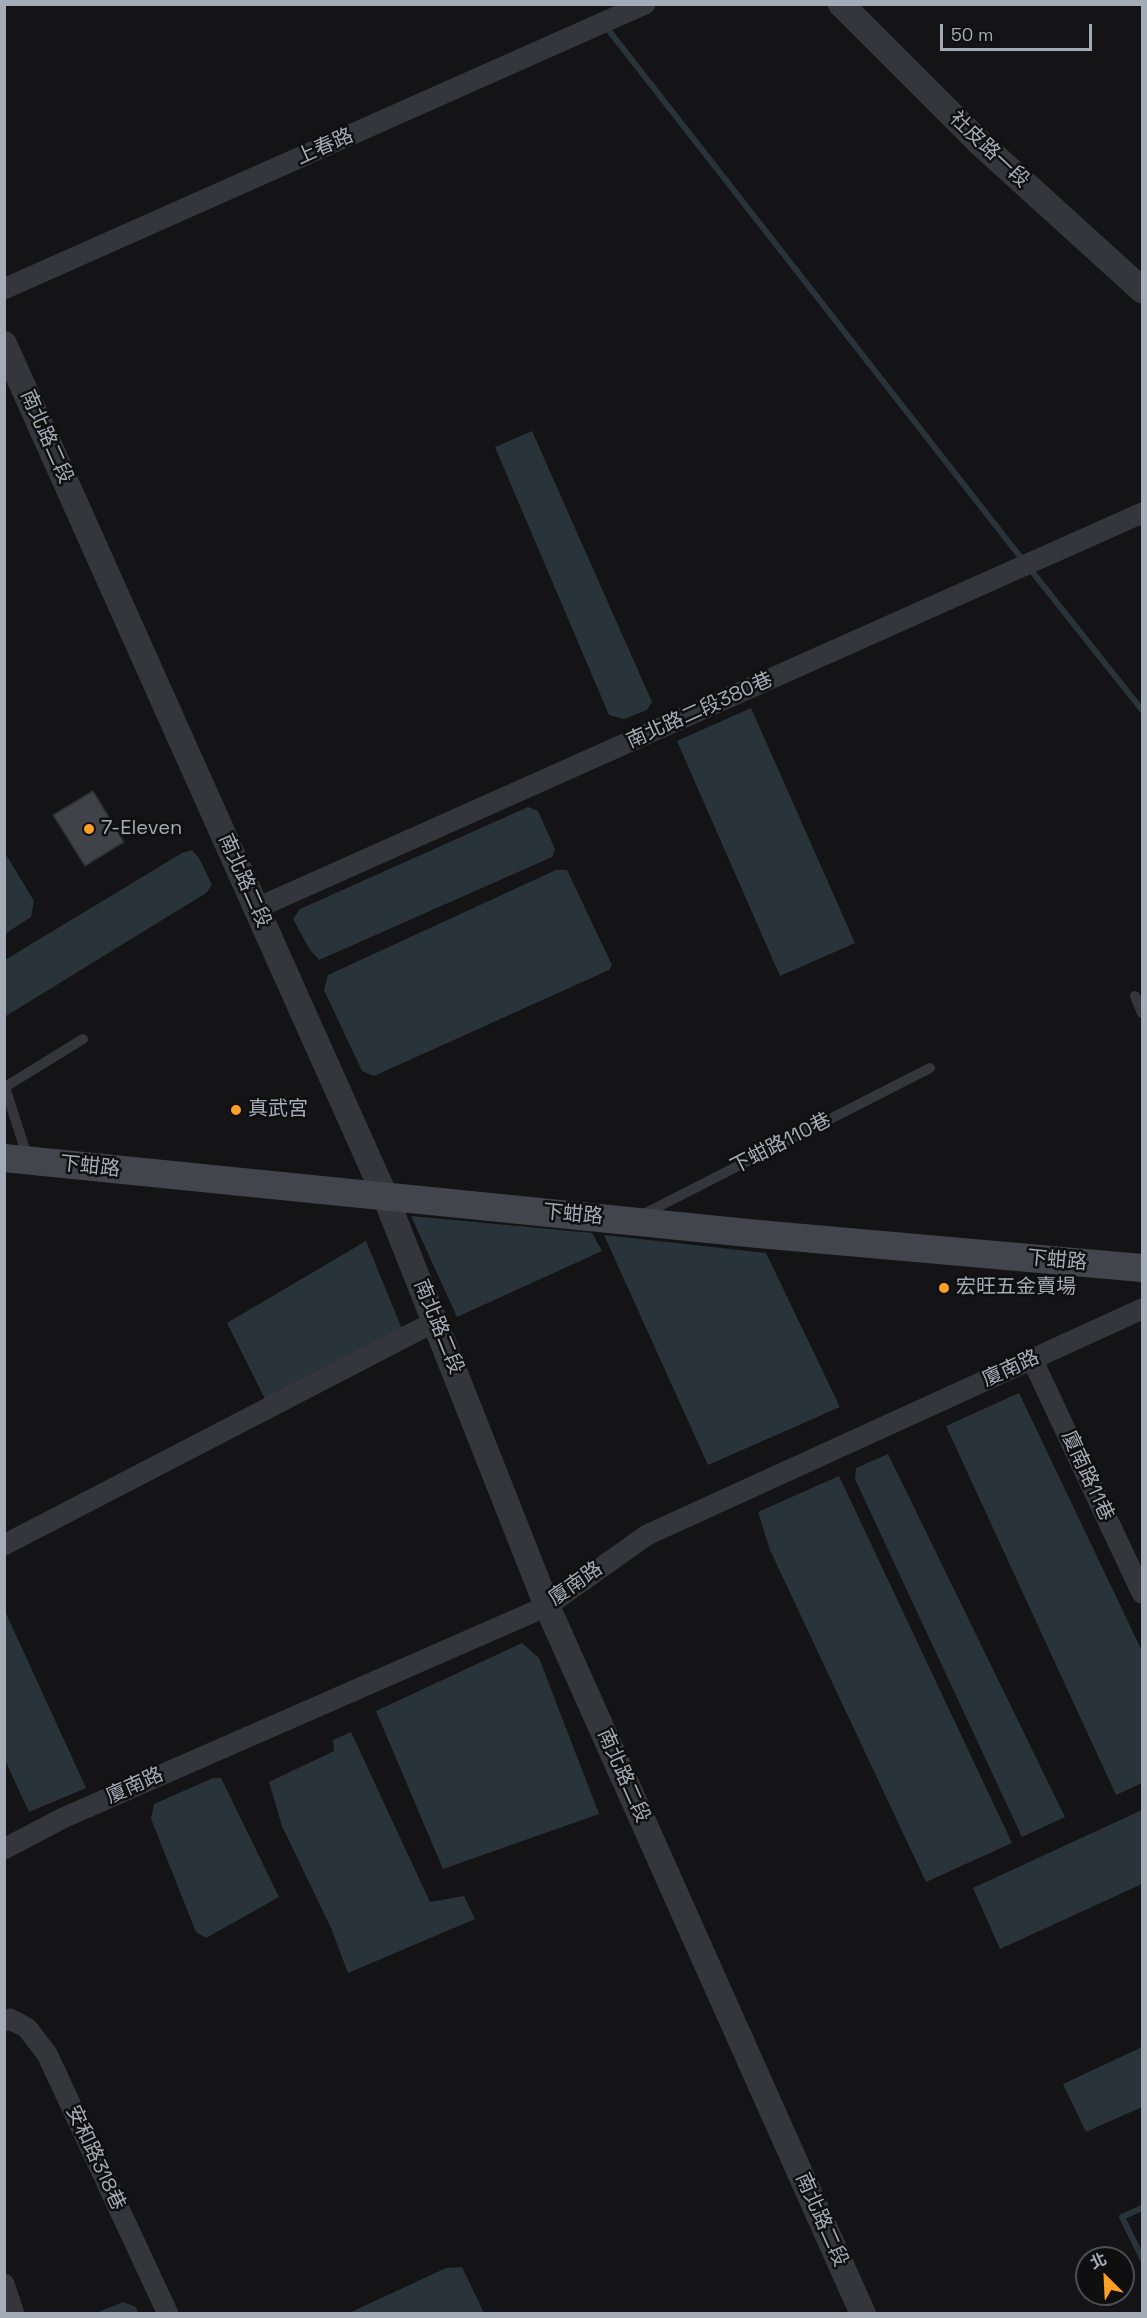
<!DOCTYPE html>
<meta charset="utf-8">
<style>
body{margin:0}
#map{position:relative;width:1147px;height:2318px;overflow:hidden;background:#141416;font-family:"Space Grotesk","Noto Sans TC",sans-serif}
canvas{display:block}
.frame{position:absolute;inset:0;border:6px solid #a4acb7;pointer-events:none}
.north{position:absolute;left:1075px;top:2246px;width:60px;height:60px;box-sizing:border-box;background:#0f0f10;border:2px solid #4b4e53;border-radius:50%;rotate:336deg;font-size:16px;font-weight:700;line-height:24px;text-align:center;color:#a4acb7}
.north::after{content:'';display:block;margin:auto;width:21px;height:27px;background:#fd9e25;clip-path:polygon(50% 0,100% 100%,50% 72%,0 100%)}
.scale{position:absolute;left:940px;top:24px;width:152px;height:27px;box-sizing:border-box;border:3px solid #a4acb7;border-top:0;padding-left:8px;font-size:18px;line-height:21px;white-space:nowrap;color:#a4acb7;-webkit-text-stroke:4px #0f0f10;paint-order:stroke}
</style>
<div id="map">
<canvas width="1147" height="2318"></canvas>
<div class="frame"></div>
<div class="north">北</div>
<div class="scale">50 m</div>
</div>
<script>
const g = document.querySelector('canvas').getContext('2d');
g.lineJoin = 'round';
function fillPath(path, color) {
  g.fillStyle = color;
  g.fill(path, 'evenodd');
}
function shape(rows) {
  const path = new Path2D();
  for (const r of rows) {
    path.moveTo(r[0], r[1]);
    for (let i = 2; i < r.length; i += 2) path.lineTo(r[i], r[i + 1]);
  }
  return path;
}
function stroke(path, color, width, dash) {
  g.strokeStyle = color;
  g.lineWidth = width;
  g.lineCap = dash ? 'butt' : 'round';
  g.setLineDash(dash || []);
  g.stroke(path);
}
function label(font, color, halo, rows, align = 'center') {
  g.font = font + ' "Space Grotesk","Noto Sans TC",sans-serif';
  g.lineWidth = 5;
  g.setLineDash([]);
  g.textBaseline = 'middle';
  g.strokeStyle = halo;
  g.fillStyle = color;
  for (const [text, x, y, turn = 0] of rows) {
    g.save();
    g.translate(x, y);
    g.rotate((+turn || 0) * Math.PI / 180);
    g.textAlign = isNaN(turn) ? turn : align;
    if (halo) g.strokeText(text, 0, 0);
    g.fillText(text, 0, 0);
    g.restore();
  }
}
const water = shape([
 [532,431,652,702,647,710,624,719,609,715,495,447],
 [751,708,855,943,780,976,677,741],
 [528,807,538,811,555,849,552,857,319,960,310,950,293,919,300,909],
 [192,850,199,858,212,885,206,893,6,1016,5,960,182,853],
 [5,853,34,901,31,917,5,934],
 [556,870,567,870,612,965,609,970,374,1076,362,1071,324,990,328,975],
 [411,1216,592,1233,602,1251,457,1317],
 [604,1235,766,1253,840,1407,708,1465],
 [366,1241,402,1329,266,1401,227,1323],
 [1019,1393,1142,1651,1142,1783,1116,1795,946,1426],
 [888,1454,1065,1817,1022,1837,855,1479,856,1468],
 [839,1476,1012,1843,926,1882,770,1550,758,1512],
 [4,1609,86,1788,29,1812,5,1760],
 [522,1643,539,1658,599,1814,443,1869,376,1711],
 [351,1732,430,1902,464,1896,475,1919,348,1973,331,1928,282,1826,269,1782,334,1751,333,1740],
 [213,1778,221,1778,279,1897,206,1938,196,1932,151,1819,154,1804],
 [1142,1810,1142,1884,1000,1949,973,1888],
 [1142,2047,1142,2107,1086,2132,1063,2084],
 [462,2267,484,2313,349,2313,446,2268],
 [123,2302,136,2307,138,2313,96,2313]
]);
const stream = shape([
 [610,32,1011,545,1142,710],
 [1142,2208,1122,2217,1142,2258]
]);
const building = shape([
 [93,791,124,842,85,866,53,815,93,791]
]);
const service = shape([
 [1135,996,1142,1013],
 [28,1159,5,1087,83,1039],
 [640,1216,930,1068]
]);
const minor = shape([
 [4,289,645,4],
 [257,908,1142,513],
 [1032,1359,1142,1593],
 [4,1545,436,1321],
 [4,1849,63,1818,547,1606,647,1535,1142,1309],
 [4,2021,10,2019,27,2028,47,2054,168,2314],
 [4,2284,14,2314]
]);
const tertiary = shape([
 [841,4,980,143,1142,290],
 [4,344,385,1196,547,1606,863,2314]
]);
const secondary = shape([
 [4,1158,758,1234,1142,1268]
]);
const markers = [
 [89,829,6,"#fd9e25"],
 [236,1110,6,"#fd9e25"],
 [944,1288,6,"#fd9e25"]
];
const streetNames = [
 ["上春路",325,147,-24],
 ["社皮路一段",989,150,43],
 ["南北路二段",46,437,66],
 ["南北路二段380巷",700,711,-24],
 ["南北路二段",244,881,66],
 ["下蚶路110巷",781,1144,-27],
 ["下蚶路",90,1167,6],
 ["下蚶路",573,1215,5],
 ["下蚶路",1057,1261,5],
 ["南北路二段",438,1327,68],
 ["廈南路",1011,1369,-25],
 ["廈南路11巷",1087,1476,65],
 ["廈南路",576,1584,-35],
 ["南北路二段",623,1776,66],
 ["廈南路",135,1786,-24],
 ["安和路318巷",95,2158,65],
 ["南北路二段",821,2220,66]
];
const poiNames = [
 ["7-Eleven",101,829],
 ["真武宮",248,1110],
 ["宏旺五金賣場",956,1288]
];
fillPath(water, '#29343a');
stroke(stream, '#29343a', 6);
fillPath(building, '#3f4246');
stroke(building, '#2d2e32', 1.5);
stroke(service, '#34363b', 10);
stroke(minor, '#34363b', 21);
stroke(tertiary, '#34363b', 26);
stroke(secondary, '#42454b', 28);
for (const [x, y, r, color] of markers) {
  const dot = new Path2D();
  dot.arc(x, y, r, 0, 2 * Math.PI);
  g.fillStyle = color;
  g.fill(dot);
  stroke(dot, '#0f0f10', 2);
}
label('20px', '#a4acb7', '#0f0f10', streetNames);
label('20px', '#a4acb7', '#0f0f10', poiNames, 'left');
</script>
